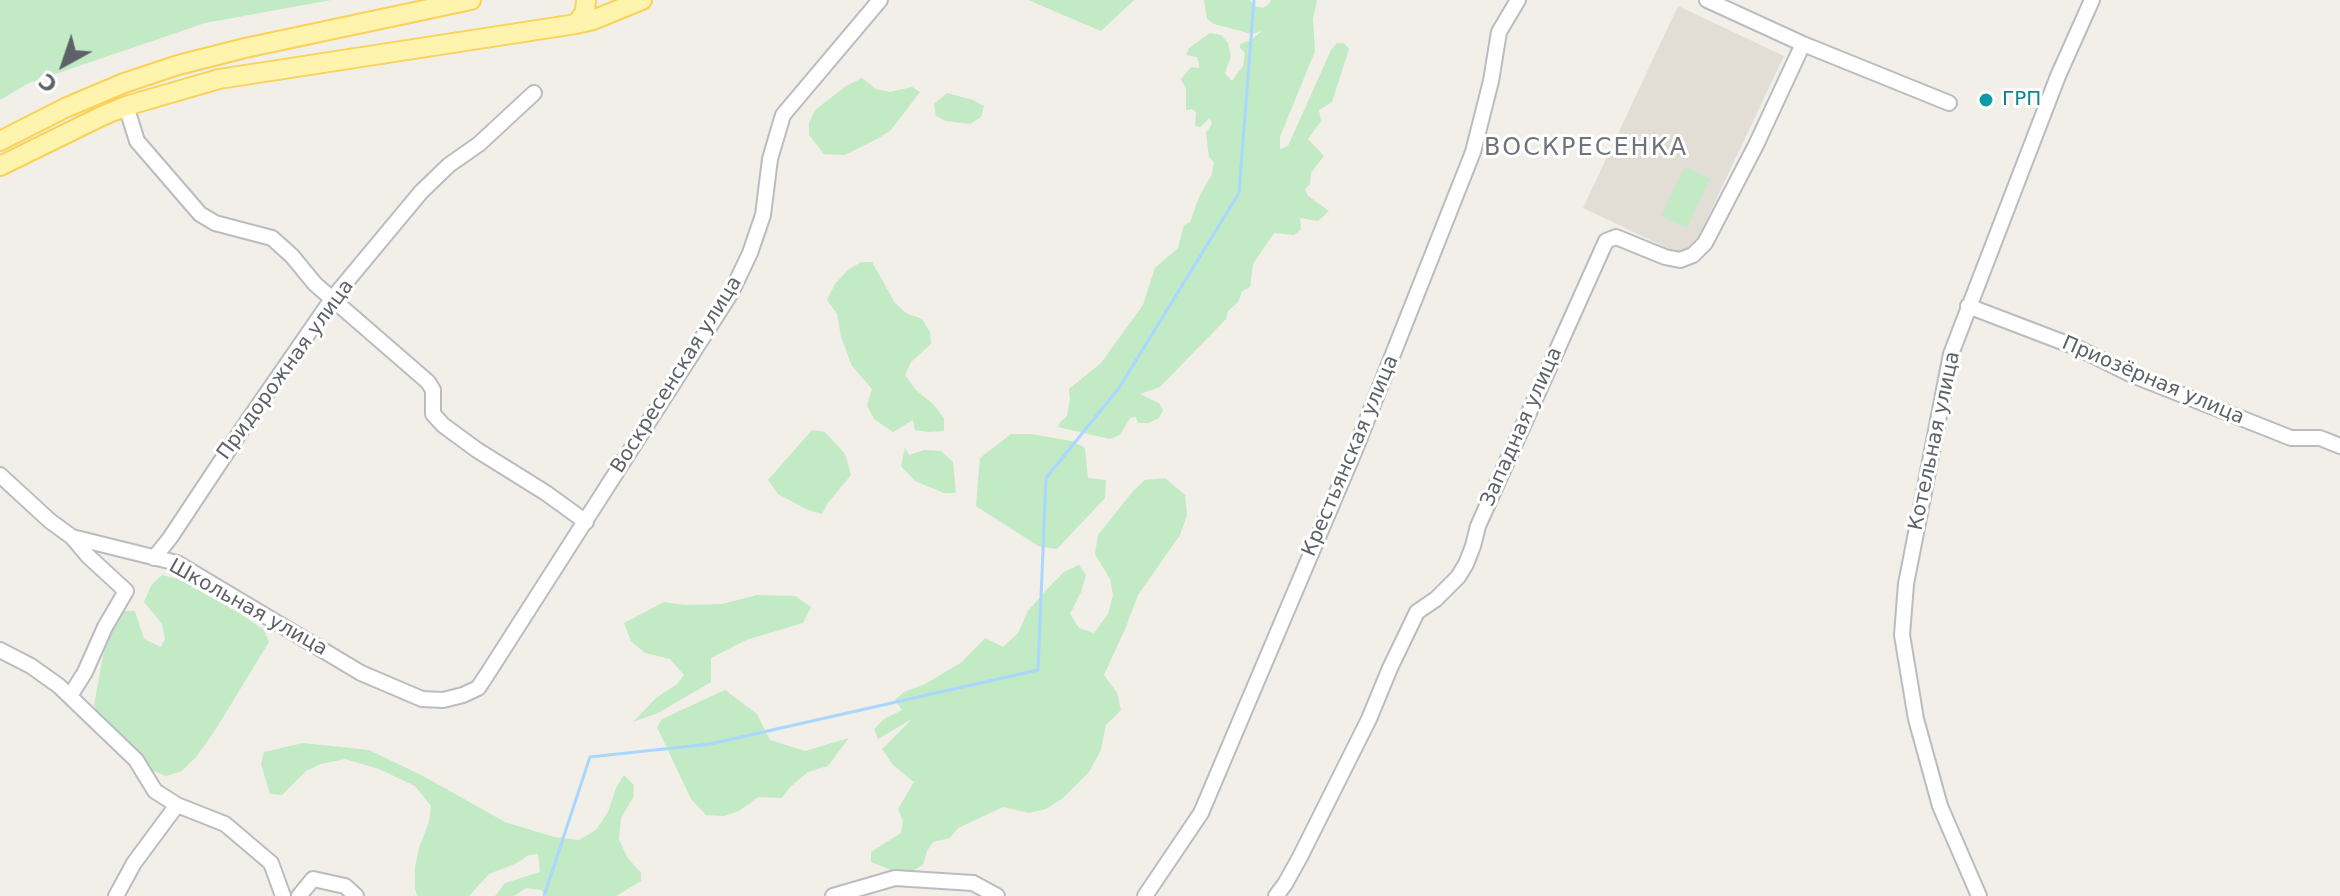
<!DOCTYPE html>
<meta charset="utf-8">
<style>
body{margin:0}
#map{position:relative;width:2340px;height:896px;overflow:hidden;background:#f1efe7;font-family:"DejaVu Sans",sans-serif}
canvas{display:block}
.north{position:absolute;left:24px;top:24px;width:80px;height:80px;-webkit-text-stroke:6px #fff;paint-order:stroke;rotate:220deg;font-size:22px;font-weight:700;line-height:32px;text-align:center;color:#5e6268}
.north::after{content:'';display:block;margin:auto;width:28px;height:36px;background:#5e6268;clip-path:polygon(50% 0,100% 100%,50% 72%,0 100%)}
</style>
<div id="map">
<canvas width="2340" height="896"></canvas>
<div class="north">С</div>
</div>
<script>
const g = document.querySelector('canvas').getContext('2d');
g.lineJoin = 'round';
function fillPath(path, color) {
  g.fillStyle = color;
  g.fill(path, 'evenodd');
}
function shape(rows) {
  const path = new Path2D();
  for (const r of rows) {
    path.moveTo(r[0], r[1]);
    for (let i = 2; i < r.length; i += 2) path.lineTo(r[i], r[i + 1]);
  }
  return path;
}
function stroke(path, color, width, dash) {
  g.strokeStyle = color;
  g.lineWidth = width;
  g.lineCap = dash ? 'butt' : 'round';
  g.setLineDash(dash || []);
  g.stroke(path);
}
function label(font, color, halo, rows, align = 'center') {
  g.font = font + ' "DejaVu Sans",sans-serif';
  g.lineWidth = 6;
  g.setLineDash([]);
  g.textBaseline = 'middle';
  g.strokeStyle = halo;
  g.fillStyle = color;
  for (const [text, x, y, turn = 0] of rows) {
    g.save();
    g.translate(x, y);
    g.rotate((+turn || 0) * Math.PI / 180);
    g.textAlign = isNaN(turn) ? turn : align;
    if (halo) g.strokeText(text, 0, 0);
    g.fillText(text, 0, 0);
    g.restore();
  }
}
const education = shape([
 [1678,6,1784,56,1695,244,1678,253,1583,208]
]);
const green = shape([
 [0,0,331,0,205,23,29,83,0,100],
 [1028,0,1134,0,1101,31],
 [1204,0,1250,0,1254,6,1263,8,1269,4,1271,0,1317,0,1313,19,1315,51,1280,137,1280,149,1288,146,1331,50,1337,43,1344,43,1349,49,1332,102,1319,110,1321,121,1308,139,1324,156,1311,173,1310,184,1305,189,1308,196,1329,211,1318,221,1300,218,1301,229,1294,235,1274,233,1253,264,1250,287,1242,291,1238,302,1228,311,1226,319,1160,387,1140,394,1159,403,1163,410,1159,418,1149,423,1138,423,1136,417,1130,418,1120,435,1110,439,1058,427,1060,422,1067,416,1070,399,1069,389,1101,363,1143,305,1155,268,1178,248,1184,225,1190,222,1199,197,1212,174,1214,162,1209,157,1206,133,1212,124,1210,118,1200,127,1195,126,1196,112,1192,109,1186,110,1186,89,1181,79,1191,67,1199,68,1199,64,1197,57,1186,55,1189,48,1210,33,1221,35,1228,43,1231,56,1225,73,1232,81,1243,66,1245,53,1240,48,1240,44,1251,40,1262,31,1252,34,1214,24,1207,19],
 [862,78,876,89,890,92,912,87,920,92,891,130,877,139,845,155,824,154,809,135,809,123,815,110,846,86],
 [947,93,973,100,984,106,981,117,970,124,946,121,936,116,934,104],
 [1685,167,1710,179,1687,228,1661,216],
 [861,262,872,262,895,303,906,313,922,319,930,332,931,344,911,362,905,375,916,390,934,405,944,418,944,431,929,432,915,430,913,420,893,432,874,419,867,405,872,389,852,366,841,337,837,314,827,300,835,284,848,270],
 [812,430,825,432,845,454,851,475,827,504,822,514,808,510,778,494,768,480],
 [1011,434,1031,434,1072,441,1085,448,1088,478,1106,480,1105,498,1057,549,1038,546,976,506,980,458],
 [905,448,909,455,924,450,941,451,953,462,956,493,944,493,915,481,901,466],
 [1165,478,1185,495,1187,515,1180,535,1138,595,1126,627,1104,675,1117,693,1121,710,1106,725,1101,750,1089,772,1063,798,1046,809,1029,813,1003,807,958,828,950,838,933,842,927,851,923,865,907,874,891,870,871,862,871,852,901,833,903,821,898,809,914,782,893,765,882,749,912,719,878,739,874,729,884,719,902,710,895,700,904,692,925,684,962,662,985,638,1003,647,1018,633,1028,611,1047,589,1064,572,1079,565,1086,575,1081,592,1070,614,1079,628,1094,633,1108,614,1113,595,1110,579,1095,554,1098,535,1134,490,1145,480],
 [162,575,178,579,236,611,264,630,269,642,214,732,196,757,182,771,166,776,151,770,135,747,101,721,94,705,106,640,123,611,135,611,144,639,161,647,165,639,162,624,144,602,152,584],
 [757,595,795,596,811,607,803,623,746,640,711,658,711,682,658,713,633,722,656,698,677,684,684,675,670,659,645,653,631,641,624,623,664,602,684,605,722,604],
 [725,690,757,714,770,740,805,751,849,738,828,766,808,772,790,787,782,798,758,797,739,811,724,816,706,815,691,799,657,727,662,719],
 [303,743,369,750,423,776,505,822,554,837,579,840,596,830,608,812,616,788,624,775,634,785,633,798,621,818,619,839,627,857,641,873,641,881,616,896,547,896,541,890,526,888,514,896,495,896,505,883,540,872,538,854,529,855,517,863,489,874,469,896,417,896,415,888,415,867,419,848,429,822,431,806,415,786,379,769,345,759,321,764,306,771,282,795,270,794,261,764,264,752]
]);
const stream = shape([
 [544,896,590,757,710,744,1038,670,1046,478,1119,388,1239,193,1254,0]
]);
const minor = shape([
 [1707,0,1803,44,1949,103],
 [126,106,137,141,200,214,215,223,272,238,292,256,315,284,428,382,433,390,433,414,443,425,477,450,546,493,586,522],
 [1968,306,2078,348,2132,375,2291,438,2320,438,2340,446],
 [0,475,50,521,72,537,177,563,361,673,422,699,443,700,463,695,478,688,488,673,731,293,750,253,763,215,770,159,783,115,880,0],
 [154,558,170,538,247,422,332,299,421,192,449,165,479,144,534,93],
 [0,650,31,666,59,686,136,760,155,791,177,805,225,824,271,863,283,896],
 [70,696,85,672,105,627,126,591,88,556,72,537],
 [116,896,134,863,177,805],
 [299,896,313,879,345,886,356,896],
 [833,896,895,878,973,883,997,896],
 [1145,896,1201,813,1355,450,1473,152,1491,81,1499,32,1518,0],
 [1276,896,1285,884,1300,857,1369,719,1390,668,1417,612,1436,599,1458,577,1466,564,1473,546,1478,526,1606,241,1616,237,1665,257,1680,260,1693,255,1705,243,1756,145,1803,44],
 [1979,896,1940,806,1916,719,1902,635,1906,584,1951,354,2058,76,2092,0]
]);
const major = shape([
 [576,24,585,12,586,0],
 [0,141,65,108,124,83,178,65,245,48,471,0],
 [0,166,102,116,126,106,219,79,576,24,593,20,642,0]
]);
const markers = [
 [1986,100,8,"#0f9aa8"]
];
const cultureNames = [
 ["ГРП",2002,100]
];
const streetNames = [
 ["Придорожная улица",286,370,-54],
 ["Воскресенская улица",677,375,-58],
 ["Приозёрная улица",2153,381,23],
 ["Западная улица",1522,427,-66],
 ["Котельная улица",1935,441,-78],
 ["Крестьянская улица",1351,456,-67],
 ["Школьная улица",248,608,29]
];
const quarterNames = [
 ["ВОСКРЕСЕНКА",1586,149]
];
fillPath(education, '#e2ded5');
fillPath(green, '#c2eac4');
stroke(stream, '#a9d7ff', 3);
stroke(minor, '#b9bcc1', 18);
stroke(major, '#fbd157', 22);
stroke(minor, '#fff', 14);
stroke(major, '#fff4ae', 18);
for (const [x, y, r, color] of markers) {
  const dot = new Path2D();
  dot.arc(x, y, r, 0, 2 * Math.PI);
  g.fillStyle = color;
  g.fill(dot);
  stroke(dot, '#fff', 3);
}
label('20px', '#0d838f', '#fff', cultureNames, 'left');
label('20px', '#5e6268', '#fff', streetNames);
g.letterSpacing = '2px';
label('24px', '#6f747a', '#fff', quarterNames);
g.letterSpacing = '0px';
</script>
